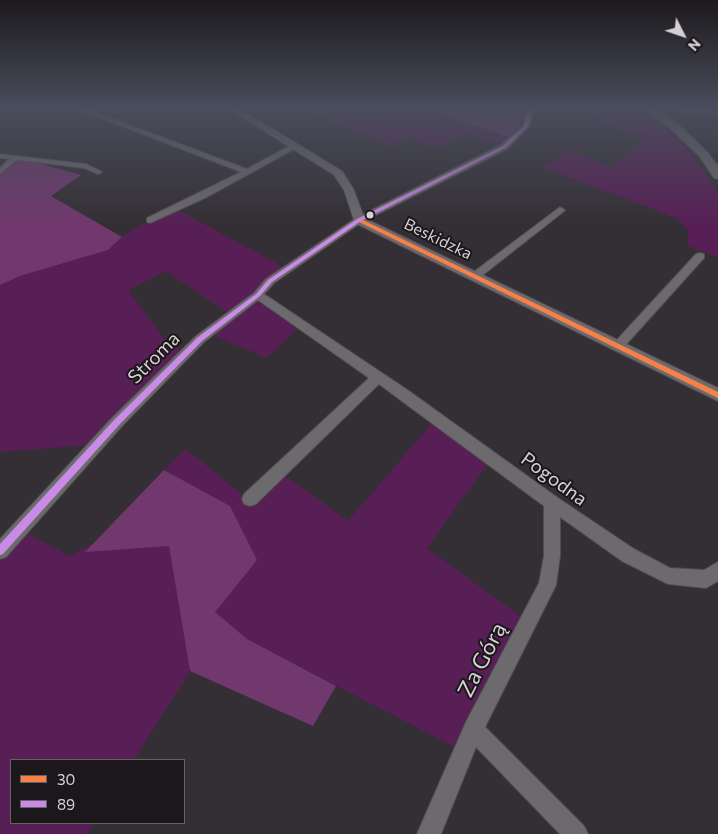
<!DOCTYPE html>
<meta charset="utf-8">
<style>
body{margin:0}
#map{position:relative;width:718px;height:834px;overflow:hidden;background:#342f34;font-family:Commissioner,sans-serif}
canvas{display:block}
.legend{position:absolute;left:10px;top:759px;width:175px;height:65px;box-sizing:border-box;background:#1b171b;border:1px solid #666165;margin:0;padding:6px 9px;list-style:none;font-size:15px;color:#d6d0d5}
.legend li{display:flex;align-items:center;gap:10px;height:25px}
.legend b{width:25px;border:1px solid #666165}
.north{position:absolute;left:658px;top:10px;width:50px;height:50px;-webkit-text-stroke:4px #1b171b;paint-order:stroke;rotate:131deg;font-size:14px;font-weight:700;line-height:20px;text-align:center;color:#d6d0d5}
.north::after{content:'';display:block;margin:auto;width:18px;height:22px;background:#d6d0d5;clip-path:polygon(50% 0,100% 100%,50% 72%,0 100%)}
</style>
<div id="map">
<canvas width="718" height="834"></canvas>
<ul class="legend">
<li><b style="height:6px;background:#f78048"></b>30</li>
<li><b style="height:6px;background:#ca8be6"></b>89</li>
</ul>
<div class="north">N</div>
</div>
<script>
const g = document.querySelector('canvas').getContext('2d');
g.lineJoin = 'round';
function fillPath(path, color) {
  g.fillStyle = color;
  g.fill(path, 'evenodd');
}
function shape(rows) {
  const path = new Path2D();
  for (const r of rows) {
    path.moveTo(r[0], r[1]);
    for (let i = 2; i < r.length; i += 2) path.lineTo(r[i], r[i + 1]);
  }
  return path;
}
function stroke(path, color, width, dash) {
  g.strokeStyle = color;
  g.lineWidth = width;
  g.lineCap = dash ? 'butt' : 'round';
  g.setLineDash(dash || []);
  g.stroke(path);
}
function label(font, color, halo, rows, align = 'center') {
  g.font = font + ' Commissioner,sans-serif';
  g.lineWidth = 4;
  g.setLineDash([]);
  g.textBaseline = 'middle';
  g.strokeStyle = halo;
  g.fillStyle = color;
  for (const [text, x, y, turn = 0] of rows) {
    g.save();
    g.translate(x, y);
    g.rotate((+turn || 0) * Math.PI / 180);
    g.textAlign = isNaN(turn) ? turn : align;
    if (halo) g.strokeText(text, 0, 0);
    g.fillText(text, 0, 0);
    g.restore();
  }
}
const green = shape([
 [303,109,359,109,343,116,354,122,380,112,373,109,421,109,427,111,444,109,445,115,448,117,513,140,504,147,466,134,436,148,413,137,390,146],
 [581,109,638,109,663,126,685,146,718,192,718,257,688,246,688,231,676,218,542,167,570,151,611,167,648,137,597,123,603,116],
 [176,209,287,269,258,295,227,312,166,271,128,290,168,344,183,351,88,445,0,452,0,285,20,276,108,250,122,237,150,220],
 [261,300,271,311,298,328,267,358,215,336,218,331,251,304],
 [432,423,488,463,427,548,528,622,464,752,247,639,215,612,230,506,164,470,186,449,256,506,286,476,348,521],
 [37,515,45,515,28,534,70,556,92,544,86,551,170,546,190,671,134,760,11,760,11,823,94,823,87,834,0,834,0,556]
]);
const forest = shape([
 [444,109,499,109,524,116,516,131,508,137,448,117,442,114],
 [16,157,81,175,51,196,122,237,108,250,20,276,0,285,0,172],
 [164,470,230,506,257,560,215,612,247,639,336,686,313,726,190,671,169,546,85,552]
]);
const minor = shape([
 [77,109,87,109,247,169,291,145,298,147,205,198,150,223,147,222,147,218,241,172,77,109],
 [528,109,534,109,530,126,507,149,362,222,274,283,264,294,409,391,558,498,634,549,670,568,704,570,718,562,718,581,706,588,668,584,622,561,560,517,560,556,556,585,485,727,584,826,588,834,560,834,476,747,441,834,417,834,466,722,539,583,544,556,544,506,399,399,379,384,256,504,250,506,244,504,242,499,244,494,369,378,258,300,204,342,122,426,6,557,0,559,0,539,112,418,196,336,254,293,266,279,356,218,501,145,523,125,528,109],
 [673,109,718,111,718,115,676,111,673,109],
 [0,154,86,164,102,172,98,174,84,168,17,160,0,174,0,168,9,159,0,158,0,154],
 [560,207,565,210,563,212,479,278,471,278,470,276,471,274,560,207],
 [700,253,704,254,704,258,622,349,614,349,612,346,614,343,696,254,700,253]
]);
const tertiary = shape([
 [229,109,240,109,342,171,354,190,364,218,718,388,718,401,355,223,344,190,334,175,229,109]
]);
const secondary = shape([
 [644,109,656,109,677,123,694,139,708,153,718,166,718,179,714,178,700,157,669,127,644,109]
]);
const bus1 = shape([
 [357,219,361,219,718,392,718,398,357,221,357,219]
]);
const bus2 = shape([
 [529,109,533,109,528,126,505,148,361,221,272,282,260,296,202,341,120,424,3,554,0,555,0,544,114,420,198,337,256,294,268,280,357,219,503,146,524,126,529,109]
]);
const markers = [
 [370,215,4.5,"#d6d0d5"]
];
const farStreetnames = [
 ["Beskidzka",438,239,26]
];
const streetNames = [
 ["Stroma",154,358,-45],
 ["Pogodna",554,479,36]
];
const nearStreetnames = [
 ["Za Górą",482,660,-63]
];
fillPath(green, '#571f55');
fillPath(forest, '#71386e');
stroke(minor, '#504c50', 2);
stroke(tertiary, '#504c50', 2);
stroke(secondary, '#504c50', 2);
fillPath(minor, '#6d6a6d');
fillPath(tertiary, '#6d6a6d');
fillPath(secondary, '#6d6a6d');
fillPath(bus1, '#f78048');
fillPath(bus2, '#ca8be6');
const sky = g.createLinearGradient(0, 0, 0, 226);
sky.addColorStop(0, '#1d1a1d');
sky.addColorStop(0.48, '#4a4d5c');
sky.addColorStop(1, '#4a4d5c00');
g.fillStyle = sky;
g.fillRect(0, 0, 718, 226);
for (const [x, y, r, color] of markers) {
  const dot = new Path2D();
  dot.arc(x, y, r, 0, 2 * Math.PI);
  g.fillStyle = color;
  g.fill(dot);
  stroke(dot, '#1b171b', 2);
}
label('16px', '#d6d0d5', '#1b171b', farStreetnames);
label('19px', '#d6d0d5', '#1b171b', streetNames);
label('22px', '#d6d0d5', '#1b171b', nearStreetnames);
</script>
